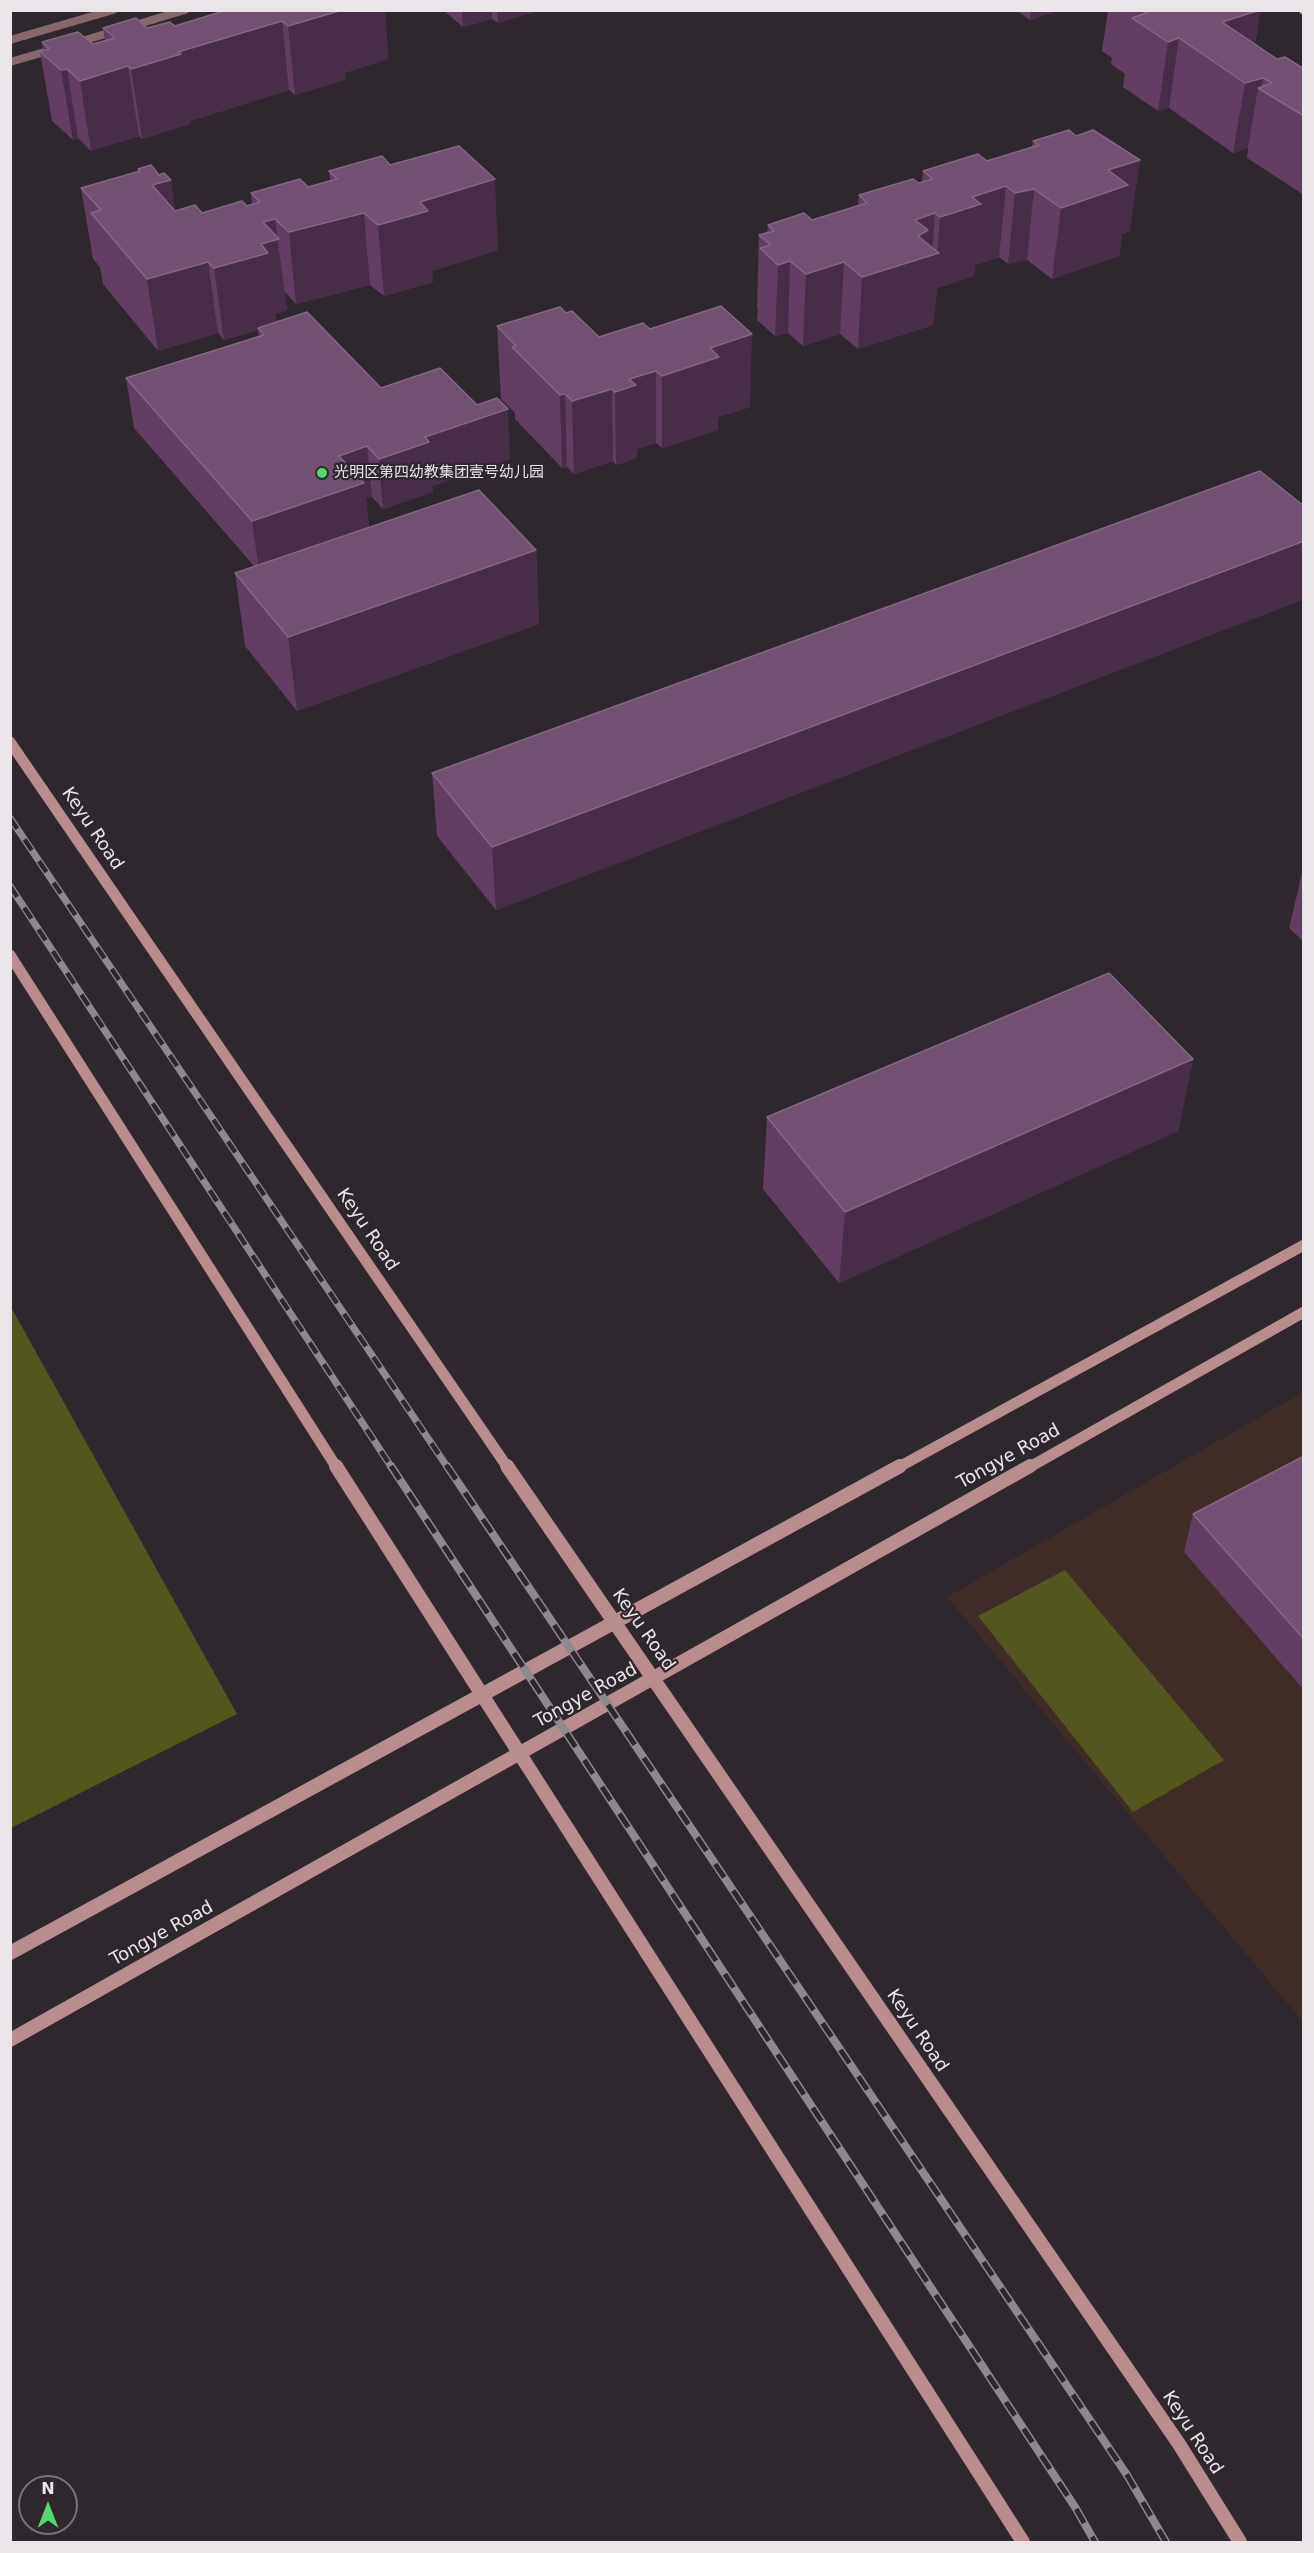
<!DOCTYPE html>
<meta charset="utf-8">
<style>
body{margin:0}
#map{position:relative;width:1314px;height:2553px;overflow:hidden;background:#2e272d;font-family:"DejaVu Sans",sans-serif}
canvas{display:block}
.frame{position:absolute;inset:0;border:12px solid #e9e5e9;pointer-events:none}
.north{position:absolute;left:18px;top:2475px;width:60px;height:60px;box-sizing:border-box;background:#2e272d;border:2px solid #797378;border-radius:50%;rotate:0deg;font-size:16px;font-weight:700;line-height:24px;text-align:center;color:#e9e5e9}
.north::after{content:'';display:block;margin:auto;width:21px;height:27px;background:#56d671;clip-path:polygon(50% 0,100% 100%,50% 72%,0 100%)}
</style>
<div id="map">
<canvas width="1314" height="2553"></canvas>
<div class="frame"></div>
<div class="north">N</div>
</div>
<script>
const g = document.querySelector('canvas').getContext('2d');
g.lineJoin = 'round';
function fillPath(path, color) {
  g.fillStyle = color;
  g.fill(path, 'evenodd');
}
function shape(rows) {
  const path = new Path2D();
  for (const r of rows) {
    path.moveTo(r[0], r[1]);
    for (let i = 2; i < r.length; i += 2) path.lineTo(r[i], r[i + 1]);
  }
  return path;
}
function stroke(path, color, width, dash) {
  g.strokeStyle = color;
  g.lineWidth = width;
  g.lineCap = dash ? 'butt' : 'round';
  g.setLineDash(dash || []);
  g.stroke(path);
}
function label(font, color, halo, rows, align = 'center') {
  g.font = font + ' "DejaVu Sans","Noto Sans SC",sans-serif';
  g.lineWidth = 4.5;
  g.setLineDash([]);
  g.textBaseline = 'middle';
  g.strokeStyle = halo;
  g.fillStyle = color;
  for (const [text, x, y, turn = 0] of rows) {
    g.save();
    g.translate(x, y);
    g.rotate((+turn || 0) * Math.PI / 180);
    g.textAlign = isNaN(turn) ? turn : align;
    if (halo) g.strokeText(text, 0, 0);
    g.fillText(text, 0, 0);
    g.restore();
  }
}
const commercial = shape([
 [1303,1392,1303,2022,947,1597]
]);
const green = shape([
 [11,1307,237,1714,11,1828,10,1828],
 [1065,1570,1224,1760,1133,1812,978,1616]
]);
const street = shape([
 [10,40,113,10],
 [72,44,185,10],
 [10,62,55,49]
]);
const secondaryFar1 = shape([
 [10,742,508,1468],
 [10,955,337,1468],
 [897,1468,1304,1245],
 [1028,1468,1304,1312]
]);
const secondary = shape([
 [336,1466,1023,2542],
 [507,1466,1179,2444,1240,2542],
 [10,1953,900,1466],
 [10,2040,1030,1466]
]);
const primary = shape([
 [1298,10,1304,10,1304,15,1301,14,1298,10]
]);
const railFar1 = shape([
 [10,818,448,1468],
 [10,886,392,1468]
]);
const rail = shape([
 [391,1466,1075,2507,1095,2542],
 [447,1466,1127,2475,1166,2542]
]);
const wall = shape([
 [227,10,385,10,388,59,344,73,345,80,295,95,289,90,190,121,190,124,142,139,139,136,91,151,78,138,73,140,52,121,40,52,43,51,42,42,93,44,105,41,103,28,147,28,175,26],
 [443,10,541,10,498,23,492,19,463,27],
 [1016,10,1060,10,1030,20],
 [1108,10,1260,11,1255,44,1277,59,1304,69,1304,195,1247,158,1248,148,1233,153,1169,108,1158,111,1123,87,1125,74,1111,64,1112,58,1102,51],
 [1069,130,1130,231,1122,234,1119,256,1052,279,1027,260,1008,264,999,257,975,265,974,276,937,288,933,325,858,349,840,334,803,346,788,333,775,336,757,320,758,308,757,307,759,235,767,233,768,225,812,220,858,205,859,195,922,182,923,171,987,161,1032,147,1033,141],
 [138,169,175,211,202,213,252,204,251,193,308,187,330,181,329,171,498,250,432,271,433,282,384,296,370,285,296,304,284,291,287,310,275,314,276,322,381,388,510,459,432,486,433,492,383,509,372,497,366,498,369,527,536,550,539,624,297,711,245,646,235,573,254,566,134,428,126,378,259,336,258,330,224,340,218,333,158,351,103,284,100,267,93,259,81,188,138,172],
 [566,313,599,337,650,329,750,407,718,417,718,430,662,448,656,443,637,449,637,458,616,465,613,461,574,474,567,467,562,468,515,419,515,413,501,399,497,326],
 [1304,599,496,910,437,836,432,773],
 [1304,865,1304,942,1289,928],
 [1193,1059,1178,1131,839,1283,763,1189,767,1117],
 [1304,1456,1304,1690,1184,1552,1193,1514]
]);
const shadedWall = shape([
 [334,10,385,10,388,59,344,73,345,80,295,95,288,26],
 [462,10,492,10,492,19,463,27],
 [497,10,541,10,498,23],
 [1031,10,1060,10,1030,20],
 [1260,11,1249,80,1222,22],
 [282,21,289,90,190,121,190,124,142,139,131,69,178,52],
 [1179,38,1169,108,1158,111,1168,42],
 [128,66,139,136,91,151,80,81],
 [67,69,78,138,73,140,61,70],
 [1263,78,1261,90,1258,88,1248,148,1233,153,1245,83],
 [1140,160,1130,231,1122,234,1119,256,1052,279,1061,208,1108,170],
 [495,179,498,250,432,271,433,282,384,296,378,225,420,202],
 [171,180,181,251,152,185],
 [1006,186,999,257,975,265,974,276,937,288,933,325,858,349,862,277,915,220,935,213,932,255,937,254,940,217,972,197],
 [1034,189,1027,260,1008,264,1015,193],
 [364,213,370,285,296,304,289,232],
 [275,219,287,310,275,314,277,324,258,328,258,330,224,340,214,268,263,222],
 [790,261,788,333,775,336,778,265],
 [208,262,218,333,158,351,147,279],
 [844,262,840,334,803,346,806,274],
 [752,334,750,407,718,417,718,430,662,448,662,376,710,348],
 [656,371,656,443,637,449,637,458,616,465,615,392,629,379],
 [612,389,613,461,574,474,572,401],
 [565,394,567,467,562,468,560,395],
 [508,409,510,459,432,486,433,492,383,509,379,459,425,437],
 [367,446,372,497,366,498,369,533,259,571,252,521,339,456],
 [1304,541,1304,599,496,910,492,847],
 [536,550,539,624,297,711,288,637],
 [1193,1059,1178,1131,839,1283,845,1212]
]);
const building = shape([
 [227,10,339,11,288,26,282,21,178,52,181,54,131,69,128,66,80,81,67,69,61,70,40,52,49,49,42,42,78,32,93,44,115,38,103,28,136,18,147,28,170,22,175,26,227,10],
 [1142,10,1260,10,1222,22,1277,59,1285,57,1304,69,1304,116,1258,88,1272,83,1263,78,1245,83,1179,38,1168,42,1132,18,1147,13,1142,10],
 [1069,130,1076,136,1093,130,1140,160,1108,170,1128,185,1061,208,1034,189,1015,193,1006,186,972,197,981,204,940,217,935,213,915,220,928,230,918,236,939,253,862,277,844,262,806,274,790,261,778,265,760,248,771,245,759,235,774,231,768,225,804,213,812,220,867,203,859,195,913,179,919,183,933,179,923,171,978,154,987,161,1039,145,1033,141,1069,130],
 [459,146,495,179,420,202,428,211,378,225,364,213,289,232,275,219,263,222,279,239,261,244,268,253,214,268,208,262,147,279,91,213,101,210,81,188,140,171,138,169,151,165,159,175,164,173,171,180,152,185,175,211,195,205,202,213,242,201,247,206,260,202,251,193,300,179,308,187,337,179,329,171,382,156,390,165,459,146],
 [721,306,752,334,710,348,719,357,662,376,656,371,629,379,636,385,615,392,612,389,572,401,565,394,560,395,512,347,516,346,497,326,560,307,566,313,572,311,599,337,643,323,650,329,721,306],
 [307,312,381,388,440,368,477,405,497,398,508,409,425,437,429,442,379,459,367,446,339,456,364,483,252,521,126,378,264,335,258,328,307,312],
 [1260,471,1304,506,1304,541,492,847,432,773,1260,471],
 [479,490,536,550,288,637,235,573,479,490],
 [1109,973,1193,1059,845,1212,767,1117,1109,973],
 [1304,1456,1304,1639,1193,1514,1304,1456]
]);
const markers = [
 [322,473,6,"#56d671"]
];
const farPoinames = [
 ["光明区第四幼教集团壹号幼儿园",334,473]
];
const streetNames = [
 ["Keyu Road",92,829,56],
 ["Keyu Road",367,1230,56],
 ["Tongye Road",1009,1457,-29],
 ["Keyu Road",643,1630,55],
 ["Tongye Road",586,1696,-29],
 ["Tongye Road",162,1934,-29],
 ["Keyu Road",917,2031,56],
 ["Keyu Road",1192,2433,57]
];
fillPath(commercial, '#3f2c26');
fillPath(green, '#53561d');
stroke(street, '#85696a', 8);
stroke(secondaryFar1, '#b98c8e', 11);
stroke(secondary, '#b98c8e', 14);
fillPath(primary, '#e2a7aa');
stroke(railFar1, '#8e898e', 7);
stroke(rail, '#8e898e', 8);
stroke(railFar1, '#2e272d', 4.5, [13]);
stroke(rail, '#2e272d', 5, [16]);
fillPath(wall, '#623e62');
fillPath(shadedWall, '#472d47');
fillPath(building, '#715071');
stroke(building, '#846784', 1.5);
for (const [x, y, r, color] of markers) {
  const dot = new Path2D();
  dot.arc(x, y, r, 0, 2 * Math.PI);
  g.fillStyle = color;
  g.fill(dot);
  stroke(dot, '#2e272d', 2);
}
label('15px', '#e9e5e9', '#2e272d', farPoinames, 'left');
label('18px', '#e9e5e9', '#2e272d', streetNames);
</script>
